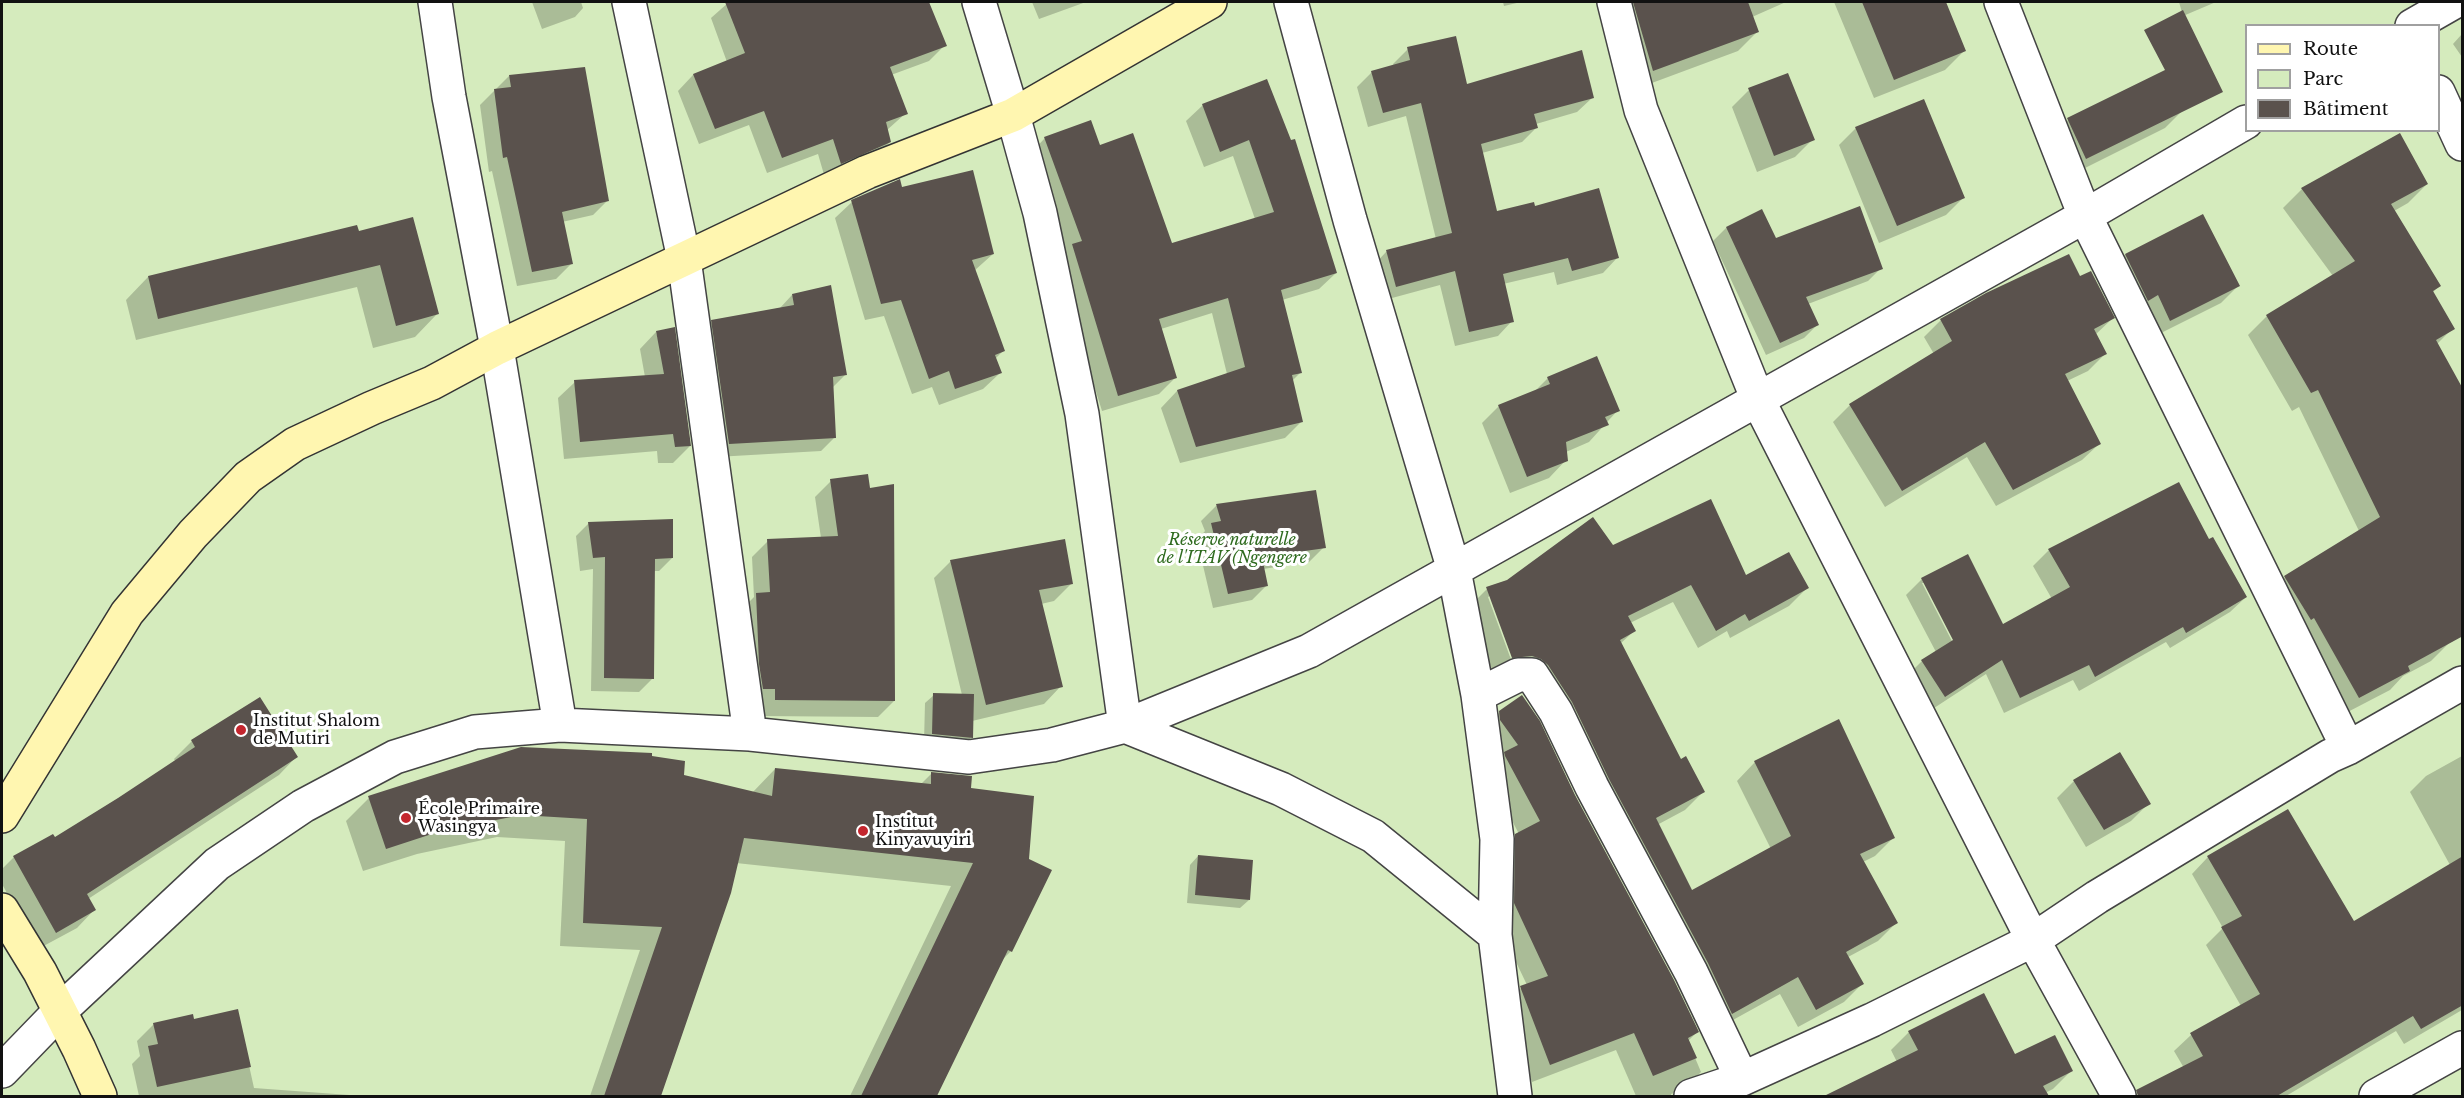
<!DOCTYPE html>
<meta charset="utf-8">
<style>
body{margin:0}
#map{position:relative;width:2464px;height:1098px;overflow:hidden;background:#fffdf5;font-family:"Libre Baskerville",serif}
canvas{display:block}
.frame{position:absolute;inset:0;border:3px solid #111;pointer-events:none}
.legend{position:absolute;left:2245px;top:24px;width:195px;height:108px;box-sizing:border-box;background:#fff;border:2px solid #a0a0a0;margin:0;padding:8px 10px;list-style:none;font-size:18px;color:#111}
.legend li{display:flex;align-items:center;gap:12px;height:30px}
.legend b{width:30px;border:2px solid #a0a0a0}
</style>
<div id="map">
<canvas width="2464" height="1098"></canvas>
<div class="frame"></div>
<ul class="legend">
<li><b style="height:8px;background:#fff6b0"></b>Route</li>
<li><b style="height:16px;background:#d5ebbd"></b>Parc</li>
<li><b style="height:16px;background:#5a524d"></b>Bâtiment</li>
</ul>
</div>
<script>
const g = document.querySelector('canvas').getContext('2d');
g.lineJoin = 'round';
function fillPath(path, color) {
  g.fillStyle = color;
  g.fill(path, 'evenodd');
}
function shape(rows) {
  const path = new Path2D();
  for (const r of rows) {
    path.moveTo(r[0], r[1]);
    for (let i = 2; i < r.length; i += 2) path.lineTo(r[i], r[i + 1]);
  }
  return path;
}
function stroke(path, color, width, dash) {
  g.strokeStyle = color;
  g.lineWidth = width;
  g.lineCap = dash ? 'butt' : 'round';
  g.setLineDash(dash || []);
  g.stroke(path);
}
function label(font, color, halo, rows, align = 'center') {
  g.font = font + ' "Libre Baskerville",serif';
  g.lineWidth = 6;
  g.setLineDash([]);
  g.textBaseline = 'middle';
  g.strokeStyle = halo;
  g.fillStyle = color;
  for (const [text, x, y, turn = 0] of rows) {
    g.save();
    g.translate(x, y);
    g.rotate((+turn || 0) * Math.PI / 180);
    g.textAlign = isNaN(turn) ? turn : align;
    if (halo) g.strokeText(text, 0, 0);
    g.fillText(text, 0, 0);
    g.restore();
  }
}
const green = shape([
 [2,2,2462,2,2462,1096,2,1096],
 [2246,26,2438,26,2438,130,2246,130]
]);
const shadow = shape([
 [532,2,581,2,583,8,575,17,542,29],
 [729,2,864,2,868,14,900,2,927,2,945,45,929,61,891,75,906,113,887,130,890,142,874,158,825,178,818,154,767,173,749,125,699,144,678,91,693,75,727,62,711,18],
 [1032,2,1086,2,1039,19],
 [1503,2,1521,2,1504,6],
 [1599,2,1786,2,1752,17,1758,31,1738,51,1633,90],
 [1834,2,1945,2,1965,50,1945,70,1874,98],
 [2179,2,2216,2,2183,16],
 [2462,34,2462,57,2453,44],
 [1408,49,1466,86,1592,98,1577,112,1536,124,1537,127,1522,142,1482,153,1496,212,1534,208,1617,258,1603,273,1557,285,1554,272,1503,284,1512,321,1498,336,1455,346,1440,285,1381,301,1372,267,1386,252,1436,239,1406,116,1368,127,1357,87,1372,72,1394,66,1393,64],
 [2166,71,2183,110,2165,128,2069,176,2050,137,2068,120],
 [509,76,608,200,593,215,562,222,571,264,556,279,517,286,492,171,489,172,480,105],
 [1266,81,1336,273,1319,289,1282,300,1300,373,1292,381,1301,422,1285,438,1180,463,1161,408,1177,391,1227,374,1212,313,1161,329,1175,378,1159,394,1102,411,1056,262,1029,155,1045,138,1099,147,1172,245,1255,219,1233,156,1204,167,1186,121,1203,105],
 [1749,90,1813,139,1795,157,1757,172,1732,107],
 [1856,128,1963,198,1946,215,1879,243,1839,145],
 [2400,135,2427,184,2408,203,2394,211,2439,286,2432,293,2453,328,2437,344,2450,642,2431,661,2403,676,2390,690,2340,716,2266,596,2285,577,2359,531,2299,407,2292,411,2248,335,2267,316,2333,276,2283,208,2302,189],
 [901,188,993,254,974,271,1003,351,995,359,1000,373,983,389,939,405,932,387,912,394,884,316,865,320,835,218,852,202],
 [2202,216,2238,286,2221,303,2153,337,2108,272,2125,255],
 [356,227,358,233,437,314,415,337,373,348,357,287,136,340,126,300,148,277],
 [1726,228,1775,240,1881,268,1868,281,1808,304,1817,325,1804,338,1766,355,1713,241],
 [2079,278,2113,318,2095,335,2105,354,2088,371,2067,381,2099,444,2082,460,1996,506,1967,457,1885,507,1833,422,1850,405,1934,354,1924,337,1941,320],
 [792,295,845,375,832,388,834,438,821,451,716,457,699,335,712,322,780,308],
 [656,332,690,446,673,463,658,463,657,451,564,459,558,398,575,382,645,377,640,349],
 [1548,378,1618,410,1589,442,1566,452,1566,460,1549,478,1510,493,1482,423,1499,406,1534,392],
 [831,481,894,701,878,717,760,716,741,610,754,597,752,557,768,541,821,538,815,497],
 [2178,484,2208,541,2246,597,2230,612,2170,648,2166,642,2079,691,2073,680,2004,713,1986,674,1928,712,1906,677,1922,661,1936,652,1906,595,1922,579,2002,626,2052,599,2033,566,2049,550],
 [1922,583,1925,583,1958,646,1955,647],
 [1315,491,1324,547,1309,562,1263,569,1267,585,1252,600,1213,608,1197,540,1205,531,1201,521,1216,506],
 [589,523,672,558,659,571,654,571,652,679,639,692,591,691,593,569,580,571,576,536],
 [1613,547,1746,578,1807,588,1789,606,1730,638,1727,631,1698,648,1673,602,1630,623,1634,631,1620,644,1680,761,1703,792,1685,810,1657,825,1691,892,1771,849,1737,781,1755,762,1893,838,1875,856,1863,862,1896,923,1878,941,1848,957,1862,984,1844,1002,1798,1027,1780,994,1713,1031,1530,683,1494,675,1469,607,1487,589],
 [1491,595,1516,664,1513,665,1488,597],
 [951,561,1071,584,1054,601,1041,604,1061,686,1044,704,972,721,971,737,963,746,924,742,925,703,934,695,962,695,934,578],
 [259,699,296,757,279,775,88,899,94,910,77,928,38,949,2,884,2,869,14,857,54,839,176,762,174,759,192,741],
 [1500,712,1574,796,1697,1032,1688,1041,1701,1072,1683,1090,1671,1094,1671,1096,1636,1096,1616,1050,1532,1082,1503,1005,1521,988,1527,985,1497,922,1498,854,1519,834,1488,774,1482,730],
 [2462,756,2462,1010,2404,1044,2396,1031,2286,1096,2155,1096,2151,1090,2148,1090,2151,1096,2137,1096,2148,1086,2184,1068,2174,1051,2191,1035,2241,1006,2206,945,2223,928,2192,874,2208,857,2353,923,2450,865,2410,792,2426,776],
 [650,758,682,776,752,793,775,769,921,784,932,773,970,789,1011,951,1001,961,935,1096,850,1096,951,886,736,863,729,893,660,1096,590,1096,640,950,560,946,565,841,497,837,417,854,363,871,346,821,369,798],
 [2074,781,2149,803,2131,821,2086,847,2057,798],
 [1198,856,1249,900,1240,908,1187,903,1190,865],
 [237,1011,254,1088,363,1096,139,1096,132,1064,140,1056,137,1041,154,1024,192,1021],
 [1909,1032,2014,1056,2071,1071,2053,1089,2045,1093,2048,1096,1828,1096,1897,1062,1891,1050]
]);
const building = shape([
 [725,2,929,2,947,46,890,67,908,114,886,122,891,142,841,164,833,139,782,158,764,111,715,129,693,74,745,53],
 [1633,2,1748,2,1759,32,1653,71],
 [1862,2,1946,2,1966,51,1894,80],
 [2183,10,2223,92,2086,159,2067,118,2165,70,2144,30],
 [1456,36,1467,84,1582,50,1594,98,1534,114,1538,128,1481,144,1497,211,1534,202,1535,206,1599,188,1619,258,1572,271,1568,258,1503,274,1514,322,1469,332,1455,271,1396,287,1386,250,1452,233,1421,103,1383,113,1371,71,1410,60,1407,47],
 [585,67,609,201,562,212,573,264,532,272,507,157,503,158,494,89,511,87,509,75],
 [1788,73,1815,140,1774,156,1748,88],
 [1267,79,1291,140,1295,139,1337,273,1281,290,1302,373,1292,375,1303,422,1196,447,1177,390,1245,367,1228,298,1159,319,1177,378,1118,396,1072,244,1082,241,1044,137,1091,120,1100,145,1133,133,1172,243,1274,212,1249,140,1220,152,1202,104],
 [1924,99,1965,198,1897,226,1855,127],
 [2400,133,2428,184,2391,204,2441,286,2433,291,2455,329,2436,340,2463,389,2463,636,2408,666,2410,671,2359,698,2314,618,2311,620,2284,576,2380,517,2318,390,2311,393,2266,315,2355,261,2301,188],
 [973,170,994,254,972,260,1005,351,995,355,1002,373,955,389,949,371,929,379,901,300,881,304,851,200,900,179,902,187],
 [1860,206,1883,269,1806,297,1819,325,1780,343,1726,227,1762,209,1776,238],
 [2203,214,2240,286,2170,321,2158,295,2148,301,2125,254],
 [413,217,439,314,396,326,380,265,158,319,148,276,357,225,359,231],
 [2069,254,2080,276,2091,271,2115,318,2094,329,2107,354,2065,374,2101,444,2013,490,1985,442,1902,491,1849,404,1952,341,1940,319,1986,293],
 [831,285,847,375,833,377,836,438,729,444,711,320,794,305,792,294],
 [675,327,691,446,675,447,673,434,580,442,574,380,664,374,656,331],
 [1597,356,1620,411,1605,417,1609,425,1566,442,1568,461,1527,477,1498,405,1550,384,1547,377],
 [868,474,870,488,894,484,895,701,775,700,775,689,763,689,759,664,756,593,770,592,767,539,838,536,830,479],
 [2179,482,2209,539,2213,537,2247,597,2186,633,2183,627,2095,677,2089,665,2020,698,2002,660,1945,697,1921,660,1953,640,1921,578,1968,554,2003,624,2070,587,2048,549],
 [1316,490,1326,548,1262,557,1268,586,1228,594,1211,523,1221,521,1216,504],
 [1711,499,1746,575,1789,552,1809,588,1749,621,1745,614,1716,631,1691,585,1628,616,1636,631,1620,640,1681,759,1686,756,1705,792,1656,818,1692,890,1791,836,1754,761,1839,719,1895,838,1860,854,1898,923,1846,952,1864,984,1816,1010,1798,977,1732,1014,1708,963,1609,779,1572,702,1548,665,1541,659,1532,656,1512,658,1486,587,1507,580,1593,517,1613,545],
 [673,519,673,558,655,559,654,679,604,678,605,557,593,558,588,522],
 [1065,539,1073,584,1039,590,1063,687,986,705,950,560],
 [933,693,974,694,973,738,932,734],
 [1522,695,1540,721,1575,795,1674,980,1699,1032,1688,1038,1697,1058,1653,1076,1634,1033,1550,1065,1521,989,1520,986,1548,976,1514,903,1515,834,1540,821,1505,756,1504,752,1518,745,1500,720,1499,711],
 [260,697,298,757,87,894,96,910,56,933,13,856,53,834,55,837,118,798,195,747,191,740],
 [521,747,652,753,652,756,685,761,684,775,772,796,775,768,931,784,931,772,972,776,971,788,1034,796,1029,859,1052,870,1012,952,1008,950,937,1096,861,1096,973,863,744,838,731,893,661,1096,604,1096,662,927,583,923,587,819,521,815,441,831,386,849,368,796],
 [2120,752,2151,804,2104,830,2073,780],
 [2288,809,2354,921,2463,856,2463,1005,2421,1029,2413,1016,2277,1096,2138,1096,2136,1090,2203,1056,2190,1033,2260,994,2221,927,2242,916,2207,856],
 [1198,855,1253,860,1250,900,1195,895],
 [1984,993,2015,1054,2055,1035,2073,1071,2043,1086,2049,1096,1824,1096,1918,1050,1908,1031],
 [238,1009,251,1067,157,1087,148,1046,158,1044,153,1023,193,1014,194,1019]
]);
const street = shape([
 [435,2,449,97,497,348,560,725],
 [629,2,684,259,750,734],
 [979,2,1013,115,1040,213,1082,414,1125,726,1281,789,1373,836,1495,935],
 [1291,2,1350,220,1454,570,1478,695,1497,839,1495,935,1515,1096],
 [1614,2,1641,110,1758,400,2033,940,2119,1096],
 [2001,2,2085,216,2348,748],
 [2412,26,2454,2],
 [2438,92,2462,144],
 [1478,695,1518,675,1532,675,1556,712,1592,787,1691,972,1742,1079],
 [2,1071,60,1011,217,864,303,806,395,757,475,732,560,725,750,734,969,757,1052,745,1125,726,1309,651,2085,216,2246,122],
 [1691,1096,1742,1079,1872,1020,2033,940,2097,897,2330,756,2348,748,2462,683],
 [2376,1096,2462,1048]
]);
const secondary = shape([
 [2,816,127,613,193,534,248,477,295,444,372,408,432,383,497,348,867,172,1013,115,1210,2],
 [2,910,40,972,79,1049,100,1096]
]);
const markers = [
 [241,730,6,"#c4262e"],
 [406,818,6,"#c4262e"],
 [863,831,6,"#c4262e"]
];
const parkNames = [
 ["Réserve naturelle",1232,540],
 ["de l'ITAV (Ngengere",1232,558]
];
const poiNames = [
 ["Institut Shalom",253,721],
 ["de Mutiri",253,739],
 ["École Primaire",418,809],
 ["Wasingya",418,827],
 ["Institut",875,822],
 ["Kinyavuyiri",875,840]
];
fillPath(green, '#d5ebbd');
fillPath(shadow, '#0003');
fillPath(building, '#5a524d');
stroke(street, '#444', 36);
stroke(secondary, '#333', 36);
stroke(street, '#fff', 33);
stroke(secondary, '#fff6b0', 33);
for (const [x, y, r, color] of markers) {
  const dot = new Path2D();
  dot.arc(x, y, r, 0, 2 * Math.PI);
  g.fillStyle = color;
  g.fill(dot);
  stroke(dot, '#fff', 2);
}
label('italic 16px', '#2f6b1f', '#fff', parkNames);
label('16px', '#111', '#fff', poiNames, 'left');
</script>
